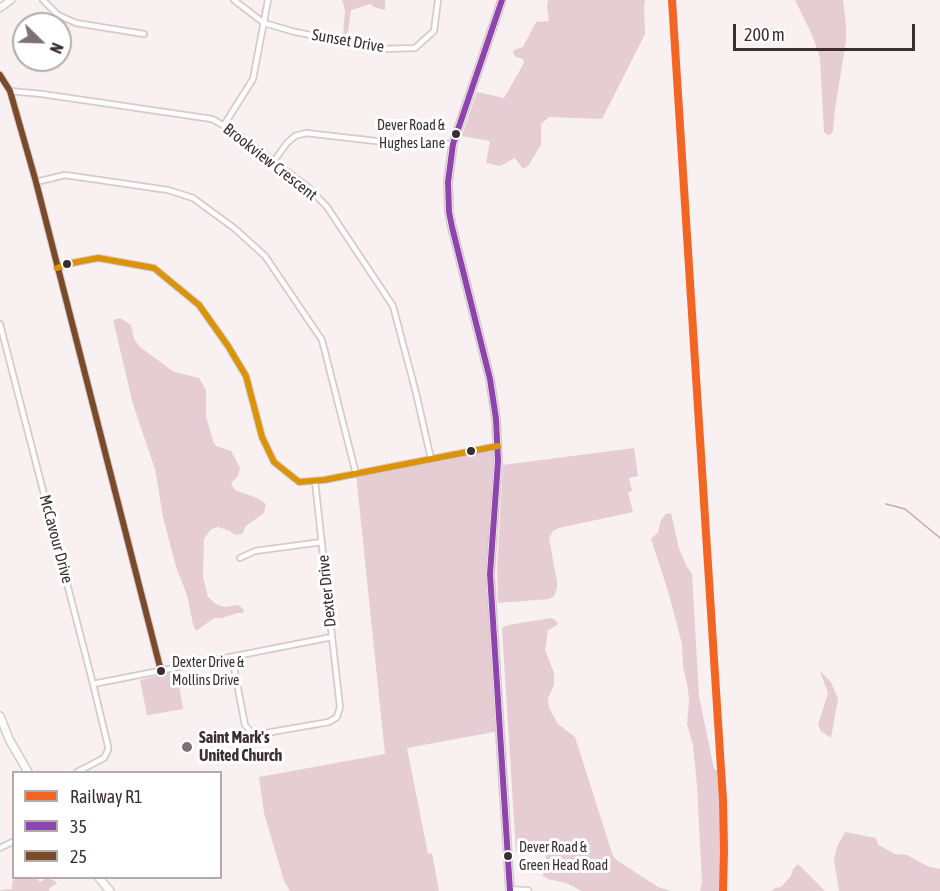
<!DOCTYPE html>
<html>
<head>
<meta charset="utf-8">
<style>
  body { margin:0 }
  #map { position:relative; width:940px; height:891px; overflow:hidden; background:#f8f0f1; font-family:"Asap Condensed",sans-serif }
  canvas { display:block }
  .legend { position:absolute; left:12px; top:771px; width:210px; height:108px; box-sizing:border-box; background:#fff; border:2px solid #b1abad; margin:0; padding:8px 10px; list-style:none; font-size:18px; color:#3b2d31 }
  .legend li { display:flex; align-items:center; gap:12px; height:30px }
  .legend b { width:30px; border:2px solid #b1abad }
  .north { position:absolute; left:12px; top:12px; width:60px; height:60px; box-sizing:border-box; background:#fff; border:2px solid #b1abad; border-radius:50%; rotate:113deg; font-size:16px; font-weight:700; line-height:24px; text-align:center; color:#3b2d31 }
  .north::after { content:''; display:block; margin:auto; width:21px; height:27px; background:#7d7174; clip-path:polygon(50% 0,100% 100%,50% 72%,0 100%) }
  .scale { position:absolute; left:733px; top:24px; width:182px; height:27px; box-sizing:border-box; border:3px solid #3b2d31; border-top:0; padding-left:8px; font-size:18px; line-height:21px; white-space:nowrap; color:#3b2d31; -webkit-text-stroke:4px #fff; paint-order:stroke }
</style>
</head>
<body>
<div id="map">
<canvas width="940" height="891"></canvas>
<ul class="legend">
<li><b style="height:8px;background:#f26522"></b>Railway R1</li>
<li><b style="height:8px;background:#8e44ad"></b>35</li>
<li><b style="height:8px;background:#7a4b2a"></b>25</li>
</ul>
<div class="north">N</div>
<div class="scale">200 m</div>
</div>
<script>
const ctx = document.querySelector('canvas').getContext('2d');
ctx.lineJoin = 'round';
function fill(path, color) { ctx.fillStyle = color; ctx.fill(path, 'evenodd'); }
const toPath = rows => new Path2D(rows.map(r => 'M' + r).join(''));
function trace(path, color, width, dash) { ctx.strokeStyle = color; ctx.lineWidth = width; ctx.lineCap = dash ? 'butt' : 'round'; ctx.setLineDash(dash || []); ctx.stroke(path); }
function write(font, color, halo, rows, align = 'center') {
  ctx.font = font + ' "Asap Condensed",sans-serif'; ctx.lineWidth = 6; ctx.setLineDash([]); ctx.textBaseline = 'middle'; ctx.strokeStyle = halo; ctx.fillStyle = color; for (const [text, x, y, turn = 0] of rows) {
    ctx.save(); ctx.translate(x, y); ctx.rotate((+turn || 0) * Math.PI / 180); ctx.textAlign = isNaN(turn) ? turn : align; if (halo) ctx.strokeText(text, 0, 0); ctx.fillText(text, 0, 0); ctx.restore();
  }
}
fill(toPath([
  [341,0,385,0,385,10,374,7,370,4,351,10,348,32,343,36,345,11,343,2],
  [548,0,645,0,644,7,645,34,602,119,549,117,541,124,541,145,528,166,523,169,515,158,500,166,486,163,490,141,462,136,477,92,504,98,524,63,523,59,516,57,513,53,514,50,523,47,536,22,549,21,547,7],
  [795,0,843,0,846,25,846,41,835,109,833,131,831,134,828,135,824,132,820,58,813,37],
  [120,318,131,325,134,339,140,347,174,372,199,378,206,390,206,416,213,441,216,446,231,451,240,468,238,476,231,483,235,490,257,498,266,504,264,513,246,526,242,534,235,535,230,531,218,527,211,529,204,539,203,577,208,597,217,605,226,607,236,605,241,607,244,610,243,613,237,613,222,618,214,618,196,631,193,624,187,595,176,567,163,517,155,469,133,404,113,320],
  [498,446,490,574,499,731,407,748,428,854,432,853,439,891,290,891,284,881,264,813,259,777,385,754,356,474],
  [634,448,638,476,629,478,632,491,628,492,633,512,559,528,553,531,549,538,557,582,557,588,554,596,549,599,498,603,497,569,503,465],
  [671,513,679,549,687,567,692,574,699,696,714,769,717,770,720,808,722,845,720,891,700,891,702,883,697,785,693,745,687,724,689,701,688,689,683,666,682,644,668,591,651,539,658,532,661,520,666,514],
  [551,618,555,620,558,623,556,626,548,630,545,650,554,673,554,685,548,698,549,708,558,724,575,737,613,856,618,861,658,887,671,891,582,891,566,883,548,879,543,876,546,855,543,851,526,849,516,852,502,628,508,625],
  [820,671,831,682,838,699,831,738,821,731,818,725,828,693],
  [173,672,177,673,183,709,149,715,147,715,140,680],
  [845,832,876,838,878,845,895,854,907,855,927,866,940,869,940,891,839,891,834,860,837,847],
  [798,864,825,891,771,891,775,888,781,887,791,876,793,869],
  [15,878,36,878,40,882,47,878,55,881,57,883,50,888,49,891,0,891,0,890,12,889,12,883]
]), '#e5cdd3');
trace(toPath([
  [886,504,905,509,940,538]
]), '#c6a9b1', 1.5);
const minor = toPath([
  [43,0,58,15,76,23,144,34],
  [234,0,264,23,295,32,384,49,415,48,434,31,438,0],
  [0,75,10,91,36,182,161,671],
  [10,91,42,94,212,119,235,132,309,188,327,207,393,306,416,393,431,459],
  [224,125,253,79,268,0],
  [274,161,287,143,295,136,306,133,384,142,453,144],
  [36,182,65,175,168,190,193,198,234,228,265,256,322,340,356,474],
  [57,268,67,264,98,258,154,268,199,305,228,346,246,376,262,437,274,462,299,482,324,480,498,446],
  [0,324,93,684,108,746,108,750,104,758,77,772],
  [240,558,255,551,322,542],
  [232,657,245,725,251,732,260,734,329,722,337,717,340,707,332,637],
  [93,684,332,637,315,481],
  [0,848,14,841]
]);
const tertiary = toPath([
  [0,8,11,0],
  [510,890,528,891]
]);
const secondary = toPath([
  [502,0,453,144,448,182,449,212,452,227,490,379,496,419,498,461,490,574,510,891],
  [0,716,9,739,28,772],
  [99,878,110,891]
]);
trace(minor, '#d6cacc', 8);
trace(tertiary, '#d6cacc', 9);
trace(secondary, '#d6cacc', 10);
trace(minor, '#fefdfd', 4.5);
trace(tertiary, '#fefdfd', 6);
trace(secondary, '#fefdfd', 7);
trace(toPath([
  [502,0,453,144,448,182,449,212,452,227,490,379,496,419,498,461,490,574,510,891]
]), '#8e44ad', 6);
trace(toPath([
  [0,75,10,91,36,182,161,671]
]), '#7a4b2a', 6);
trace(toPath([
  [57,268,67,264,98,258,154,268,199,305,228,346,246,376,262,437,274,462,299,482,324,480,498,446]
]), '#db9407', 6);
trace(toPath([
  [672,0,723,800,724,850,723,891]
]), '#f26522', 8);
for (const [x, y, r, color] of [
  [456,134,5,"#3b2d31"],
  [67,264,5,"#3b2d31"],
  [471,451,5,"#3b2d31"],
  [161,671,5,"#3b2d31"],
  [187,747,6,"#7d7174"],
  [508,856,5,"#3b2d31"]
]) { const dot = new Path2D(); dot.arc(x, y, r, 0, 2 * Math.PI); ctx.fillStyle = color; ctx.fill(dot); trace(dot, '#fff', 2); }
write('14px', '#3b2d31', '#fff', [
  ["Dever Road &",445,126,"right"],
  ["Hughes Lane",445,144,"right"],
  ["Dexter Drive &",172,663],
  ["Mollins Drive",172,681],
  ["Dever Road &",519,848],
  ["Green Head Road",519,866]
], 'left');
write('16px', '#3b2d31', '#fff', [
  ["Sunset Drive",348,41,10],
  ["Brookview Crescent",270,162,38],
  ["McCavour Drive",56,539,75],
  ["Dexter Drive",327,591,-96]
]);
write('bold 16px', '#3b2d31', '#fff', [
  ["Saint Mark's",199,738],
  ["United Church",199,756]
], 'left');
</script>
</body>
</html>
